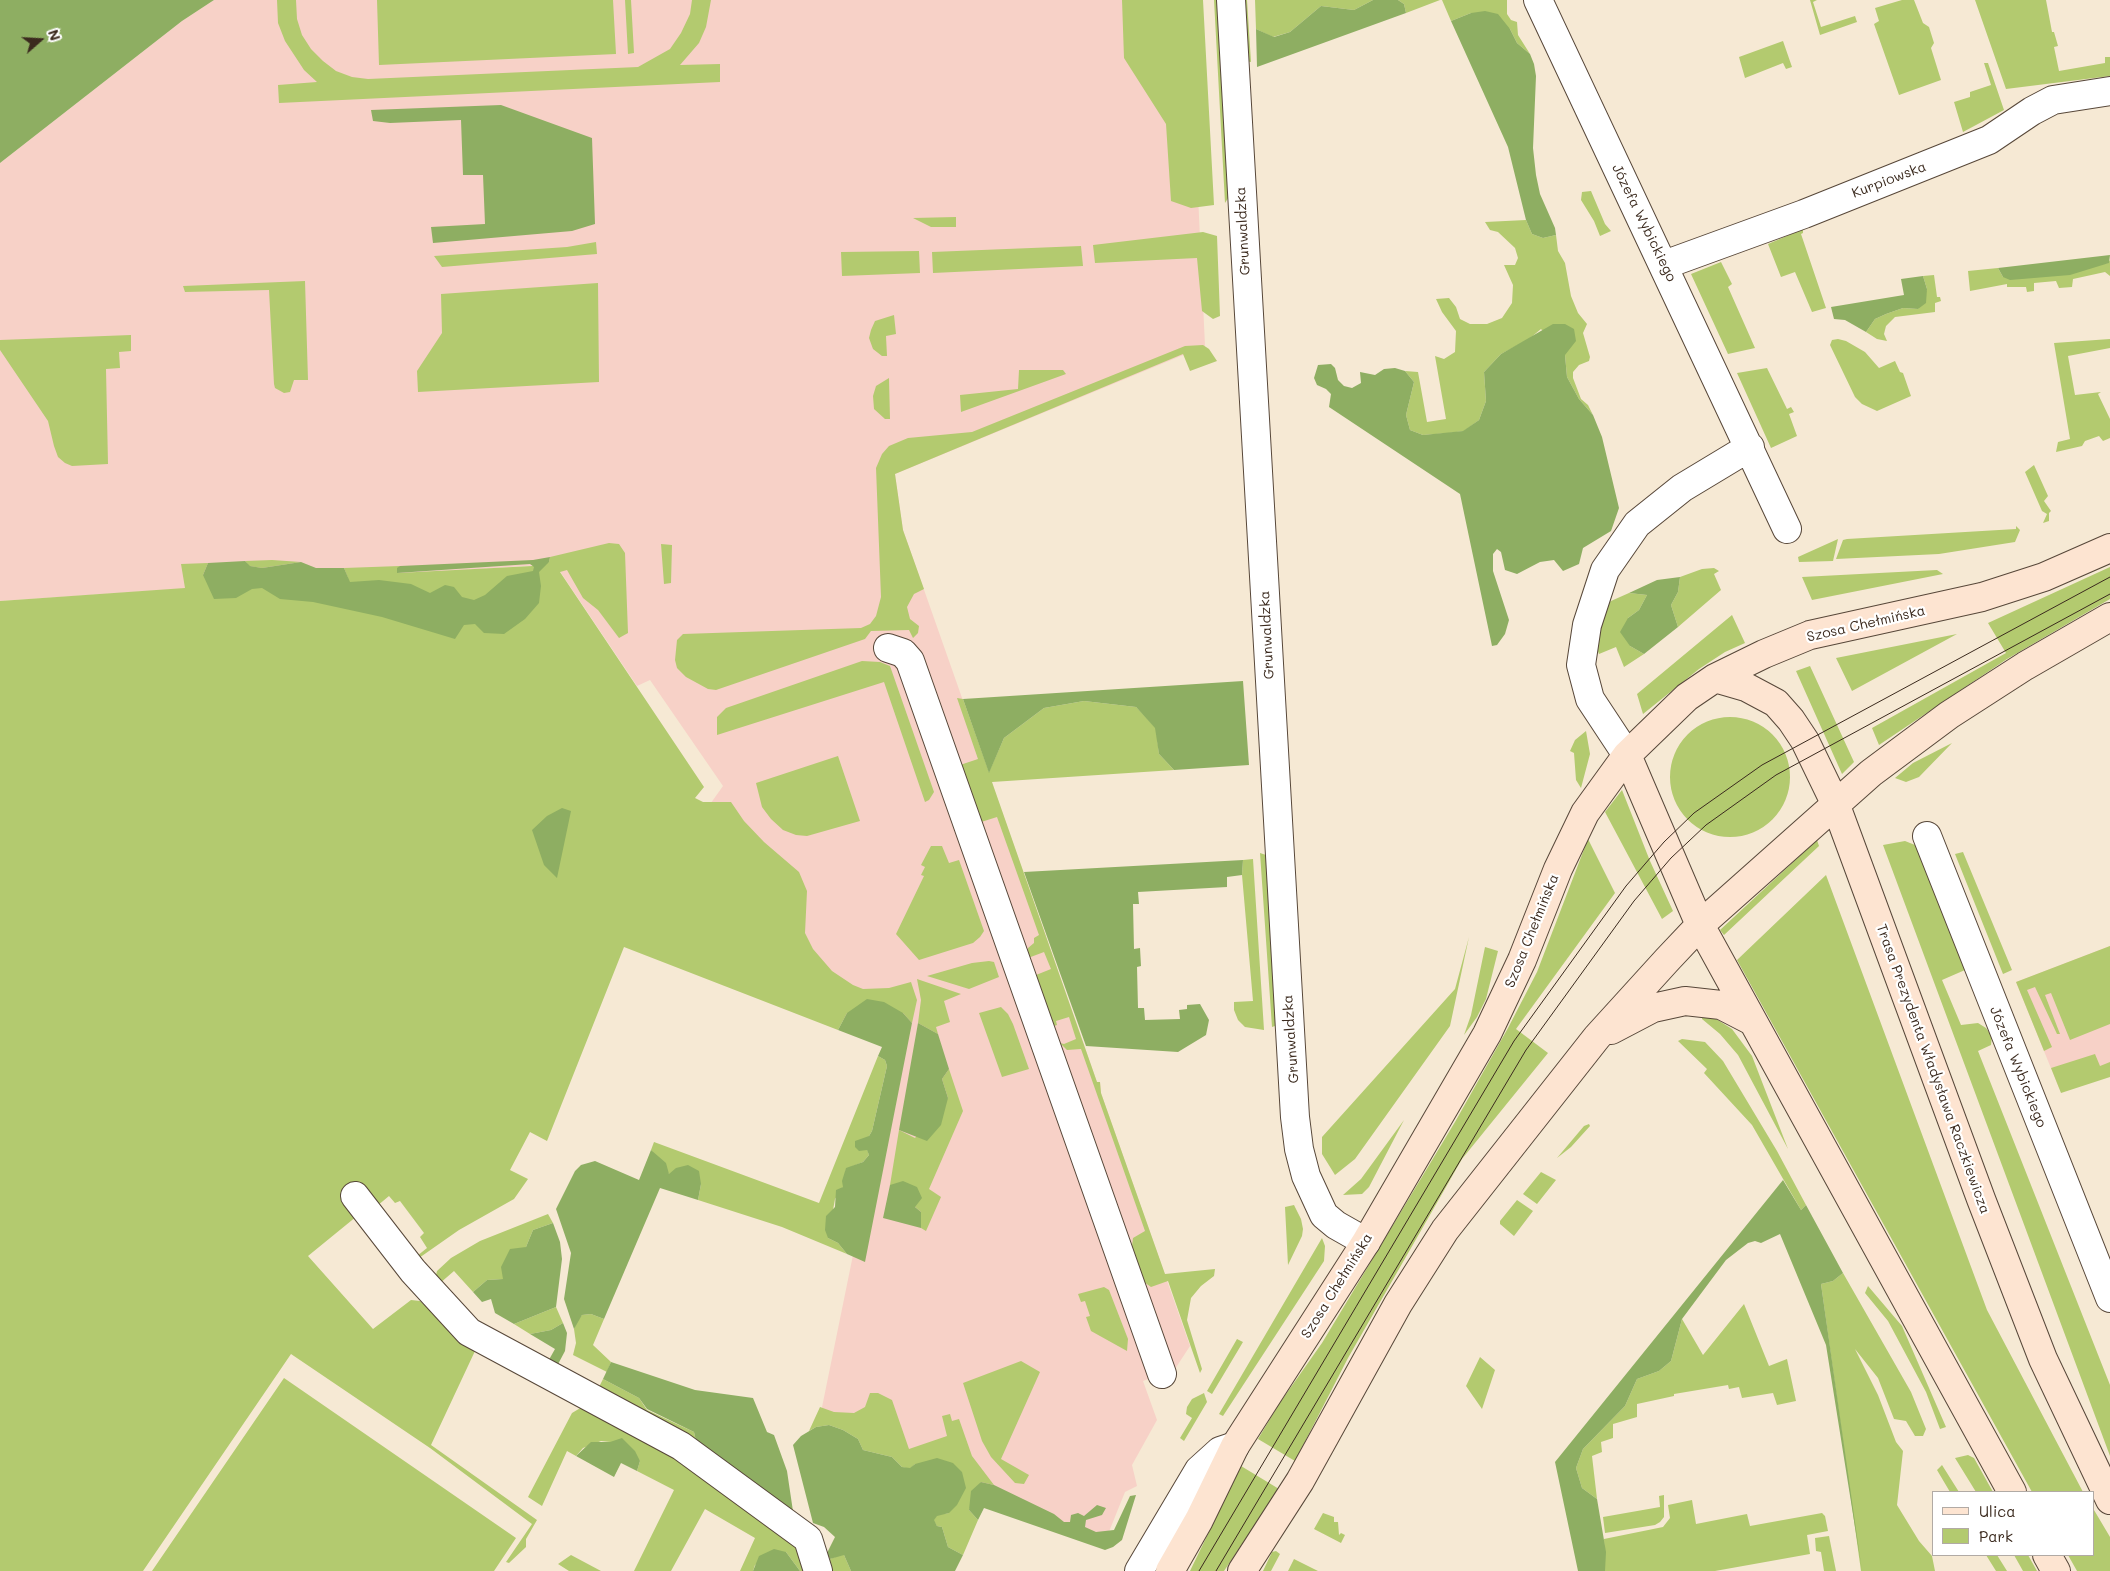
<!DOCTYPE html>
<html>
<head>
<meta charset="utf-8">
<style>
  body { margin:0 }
  #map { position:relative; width:2110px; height:1571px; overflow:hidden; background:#f6e9d4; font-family:Mali,sans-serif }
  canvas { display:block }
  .legend { position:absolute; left:1932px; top:1491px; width:162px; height:65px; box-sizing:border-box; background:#fff; border:1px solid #b1aaa5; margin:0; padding:6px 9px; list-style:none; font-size:15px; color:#3b2a1e }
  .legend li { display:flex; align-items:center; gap:10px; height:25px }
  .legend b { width:25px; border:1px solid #b1aaa5 }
  .north { position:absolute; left:15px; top:15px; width:50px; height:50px; -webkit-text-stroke:4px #fff; paint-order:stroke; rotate:71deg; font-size:14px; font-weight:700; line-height:20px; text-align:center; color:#3b2a1e }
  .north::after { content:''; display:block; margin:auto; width:18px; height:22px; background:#3b2a1e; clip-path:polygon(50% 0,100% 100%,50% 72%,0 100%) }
</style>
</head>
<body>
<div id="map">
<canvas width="2110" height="1571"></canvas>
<ul class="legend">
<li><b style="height:6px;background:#fde4d1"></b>Ulica</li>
<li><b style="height:14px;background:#b3ca6f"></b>Park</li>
</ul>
<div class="north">N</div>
</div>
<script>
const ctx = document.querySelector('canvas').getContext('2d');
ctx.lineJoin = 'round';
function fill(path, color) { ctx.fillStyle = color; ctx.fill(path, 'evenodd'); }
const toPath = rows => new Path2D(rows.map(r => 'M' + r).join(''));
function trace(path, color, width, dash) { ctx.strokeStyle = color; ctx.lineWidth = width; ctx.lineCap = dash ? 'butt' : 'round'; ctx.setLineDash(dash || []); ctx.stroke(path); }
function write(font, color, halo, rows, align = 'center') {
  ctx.font = font + ' Mali,sans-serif'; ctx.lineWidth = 4.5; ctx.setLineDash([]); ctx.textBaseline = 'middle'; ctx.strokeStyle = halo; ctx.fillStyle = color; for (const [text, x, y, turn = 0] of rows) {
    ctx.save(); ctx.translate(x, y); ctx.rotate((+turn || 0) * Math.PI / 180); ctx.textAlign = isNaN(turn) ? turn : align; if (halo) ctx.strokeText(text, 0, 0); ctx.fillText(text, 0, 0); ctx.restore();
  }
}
fill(toPath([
  [214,0,1189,0,1205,346,895,474,903,530,1097,1082,1100,1082,1101,1093,1190,1346,1175,1369,1143,1381,1157,1420,1132,1465,1137,1486,1125,1492,1104,1544,820,1417,896,1044,624,925,723,786,650,680,637,686,555,564,0,601,0,163,182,21],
  [2110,946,2110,1071,2059,1088,2016,982]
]), '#f7d1c7');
fill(toPath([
  [277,0,296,0,297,19,302,35,311,49,323,61,336,71,352,77,368,79,638,67,670,49,681,33,690,14,692,0,711,0,706,27,699,43,680,65,720,64,720,82,279,103,278,85,317,82,304,70,285,41,278,23],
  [377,0,613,0,616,54,379,65],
  [625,0,631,0,634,53,628,54],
  [1122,0,1203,0,1214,205,1191,208,1171,201,1166,124,1124,58],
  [1214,0,1219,0,1230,195,1225,203],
  [1243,0,1247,0,1251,62,1246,61],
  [1255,0,1373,0,1354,10,1321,6,1290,32,1273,37,1256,29],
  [1398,0,1440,0,1406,13,1404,4],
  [1442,0,1507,0,1507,14,1511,20,1517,22,1518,35,1530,54,1517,43,1510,29,1471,13,1451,21],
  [1810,0,1817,0,1813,2,1821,27,1855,16,1857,22,1820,35],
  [1902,0,1914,0,1923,23,1929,27,1934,43,1931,48,1941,80,1899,95,1874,24,1879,21,1875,8],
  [1975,0,2046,0,2052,32,2054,32,2058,46,2054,47,2059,71,2105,63,2105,57,2110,57,2110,76,2006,89],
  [1783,41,1792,67,1786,69,1783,63,1745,78,1739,57],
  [1984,63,1988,63,2004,110,1963,132,1954,102,1970,97,1970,92,1991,85],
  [1591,191,1605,224,1611,231,1600,236,1594,221,1581,200,1582,192],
  [956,217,956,227,931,227,913,218],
  [1526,220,1532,234,1543,238,1556,235,1558,251,1565,263,1571,296,1578,313,1587,324,1583,333,1590,357,1589,361,1579,365,1573,372,1573,378,1581,399,1588,405,1593,415,1579,399,1567,377,1565,355,1541,329,1529,339,1501,354,1484,372,1486,401,1479,420,1464,431,1449,433,1423,435,1410,430,1406,415,1414,382,1405,371,1418,372,1427,422,1446,419,1435,356,1444,359,1455,352,1456,331,1442,312,1436,299,1449,298,1456,307,1460,319,1470,324,1487,324,1502,318,1512,303,1513,285,1504,265,1515,265,1518,258,1515,248,1498,232,1490,230,1485,222],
  [1803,229,1803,233,1801,234,1826,308,1812,312,1795,272,1781,277,1768,244],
  [1203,232,1217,236,1220,316,1213,319,1202,311,1197,258,1095,263,1093,245],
  [596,242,597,254,442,267,434,256,567,247],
  [1081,246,1083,266,933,273,932,252],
  [919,251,920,273,842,276,841,252],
  [2110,260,2110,276,2105,272,2073,279,2072,287,2059,288,2056,281,2034,283,2034,291,2027,292,2026,287,2007,287,2007,284,1970,291,1968,271,1998,268,2003,277,2108,263],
  [1721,262,1732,284,1728,287,1755,348,1728,354,1691,274],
  [1934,275,1937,297,1940,297,1941,301,1935,303,1935,312,1895,317,1886,326,1884,334,1887,341,1877,339,1866,332,1875,319,1886,314,1903,308,1918,309,1927,289,1923,276],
  [305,281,308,380,294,380,290,392,284,393,275,388,274,384,269,290,185,292,183,286],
  [598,283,599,382,418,392,417,371,442,333,441,294],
  [894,315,896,334,886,336,887,356,882,356,873,349,869,338,871,330,875,321],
  [131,335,131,351,119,352,120,368,106,369,108,464,72,466,65,463,58,457,54,446,48,421,0,350,0,340],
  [1838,339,1846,341,1865,352,1879,368,1895,361,1900,372,1903,373,1911,396,1877,411,1862,404,1855,397,1830,345,1832,340],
  [2110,339,2110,348,2068,356,2075,395,2101,392,2098,394,2110,419,2110,438,2103,441,2099,436,2085,441,2082,446,2056,452,2058,442,2070,439,2054,343],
  [1203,345,1209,349,1217,361,1190,371,1183,354,895,474,903,530,924,589,914,594,907,607,910,619,919,626,918,633,913,638,909,630,871,631,865,639,716,690,708,689,686,677,677,668,675,660,677,640,683,634,861,628,870,624,876,616,881,597,876,468,882,454,889,446,908,438,972,432,1185,346],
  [1767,368,1787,409,1791,407,1794,412,1789,414,1797,436,1771,448,1737,373],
  [1019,370,1063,370,1066,374,961,412,960,395,1018,389],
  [889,378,890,419,885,419,874,409,873,396,876,386],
  [2034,465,2048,496,2044,501,2051,511,2049,513,2049,521,2043,523,2047,514,2042,511,2025,472],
  [2016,526,2020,530,2015,542,1939,554,1836,559,1843,540,1847,539,2016,529],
  [1838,539,1833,561,1799,562,1798,557],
  [609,543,619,544,625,553,628,633,619,638,598,610,583,598,567,570,560,572,704,787,695,798,703,802,731,802,744,821,764,842,799,872,807,891,805,933,813,949,832,971,853,985,863,989,889,988,911,982,917,1000,912,1023,903,1013,847,1013,838,1030,624,947,547,1141,530,1132,510,1170,528,1179,514,1199,459,1230,419,1258,417,1256,427,1248,420,1237,424,1233,400,1201,395,1203,389,1196,377,1206,373,1203,308,1256,373,1329,411,1300,420,1301,475,1351,431,1445,537,1520,526,1539,526,1547,509,1563,506,1562,532,1524,430,1448,291,1354,143,1571,0,1571,0,601,185,588,181,564,208,563,203,575,348,578,344,568,400,566,398,573,532,566,549,562,550,557],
  [661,544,672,545,671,583,664,584],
  [272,560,301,562,262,568,249,566,245,561],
  [2110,567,2110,599,2007,659,1879,745,1872,728,2006,653,1988,623],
  [1714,568,1719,571,1714,574,1721,590,1678,627,1671,605,1678,592,1680,577,1702,569],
  [1937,570,1943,574,1812,600,1802,577],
  [1629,593,1647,595,1639,610,1628,618,1630,646,1644,654,1624,667,1616,647,1599,654,1596,647,1604,607,1611,601],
  [1732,615,1745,643,1725,652,1699,669,1643,714,1637,694],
  [1957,634,1852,691,1836,658],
  [862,661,880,662,890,666,934,792,929,800,925,802,884,682,717,735,717,717,726,708],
  [1810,666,1854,762,1842,774,1796,671],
  [957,698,963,699,989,772,1004,738,1044,708,1084,701,1136,707,1156,728,1159,754,1174,770,992,782,1097,1082,1100,1082,1101,1093,1165,1274,1215,1269,1214,1276,1201,1286,1191,1298,1187,1320,1202,1369,1200,1373,1168,1281,1151,1287,1144,1282,1132,1246,1133,1238,1145,1231,1081,1049,1067,1050,1060,1043,1064,1044,1076,1039,1069,1017,1056,1021,1057,1025,1054,1026,1036,975,1051,969,1044,952,1028,958,1028,948,1034,943,1034,938,1039,935,997,817,978,823,957,766,978,759],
  '1670 777a60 60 0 1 1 120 0a60 60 0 1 1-120 0Z',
  [1586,731,1590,754,1581,788,1576,780,1574,753,1570,751,1575,740],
  [1952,743,1919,777,1906,782,1895,778,1913,763],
  [838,756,860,821,807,836,796,835,783,830,771,819,762,807,756,783],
  [1622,790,1650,861,1673,911,1662,919,1605,812],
  [1588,839,1615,893,1516,1029,1548,1053,1462,1159,1348,1358,1295,1461,1258,1439,1279,1404,1322,1343,1455,1122,1508,1028,1537,972],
  [1817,840,1819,846,1724,935,1720,930],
  [1905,841,1920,847,1968,965,1965,970,1942,980,1961,1025,1978,1023,1986,1028,1992,1036,1991,1045,1978,1051,2110,1385,2110,1456,1883,845],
  [931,846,942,846,949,863,959,860,984,931,980,937,973,943,919,960,896,934,924,876,921,875,925,867,921,865],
  [1963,852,2012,970,2003,974,1955,854],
  [1260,853,1266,855,1278,1025,1272,1027],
  [1253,859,1264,1030,1245,1027,1238,1020,1234,1010,1234,1002,1253,1001,1242,875,1243,860],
  [1826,875,1987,1310,2083,1492,2032,1492,1737,960],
  [1469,937,1450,1026,1355,1159,1335,1175,1322,1154,1322,1137,1455,989],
  [2110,946,2110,1024,2070,1040,2051,993,2045,995,2060,1034,2057,1034,2035,987,2027,990,2052,1047,2044,1051,2016,982],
  [1485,947,1498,951,1486,999,1477,1017,1464,1035,1471,1015],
  [989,961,994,962,999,977,969,989,927,976,972,963],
  [917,979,961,994,944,1001,950,1022,936,1027,938,1034,918,1023,921,1000],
  [1001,1007,1008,1014,1013,1024,1029,1069,1002,1077,979,1013],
  [1702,1015,1713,1017,1732,1029,1752,1056,1788,1149,1738,1055,1720,1034,1702,1019],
  [1682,1039,1705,1042,1723,1061,1777,1151,1806,1205,1801,1210,1752,1125,1704,1073,1707,1069,1678,1041],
  [2095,1054,2100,1066,2110,1062,2110,1077,2061,1093,2051,1068],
  [878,1056,885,1060,887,1066,872,1131,869,1136,867,1149,869,1155,863,1162,846,1169,843,1187,835,1199,828,1238,838,1243,847,1254,782,1227,698,1200,701,1184,669,1174,651,1150,654,1142,819,1203],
  [949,1069,963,1111,929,1189,941,1197,926,1231,921,1228,921,1212,890,1185,899,1130,915,1138,948,1098,942,1079],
  [1404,1120,1369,1187,1362,1194,1343,1195,1361,1179],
  [1589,1124,1590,1126,1571,1147,1557,1158,1584,1126],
  [1541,1172,1556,1180,1537,1204,1523,1194],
  [1517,1200,1533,1211,1514,1236,1500,1224,1500,1221],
  [1294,1205,1301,1219,1303,1229,1302,1236,1288,1265,1285,1207],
  [548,1214,553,1223,533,1230,526,1247,503,1279,487,1280,473,1292,454,1271,439,1284,435,1279,437,1271,451,1258,480,1241],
  [1322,1238,1325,1246,1324,1261,1223,1416,1219,1414],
  [1843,1273,1911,1392,1926,1429,1923,1436,1915,1436,1906,1421,1894,1419,1878,1378,1855,1349,1878,1395,1896,1442,1903,1451,1897,1505,1919,1541,1932,1556,1935,1571,1861,1571,1821,1284,1833,1281],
  [1868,1286,1902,1326,1946,1427,1940,1429,1926,1392,1888,1321,1865,1293],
  [1104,1287,1109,1290,1128,1339,1127,1351,1091,1331,1086,1317,1090,1316,1085,1301,1081,1302,1078,1294],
  [1744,1304,1769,1366,1787,1359,1796,1401,1777,1405,1773,1393,1742,1398,1739,1387,1729,1389,1728,1385,1674,1394,1674,1396,1637,1404,1637,1417,1613,1424,1613,1438,1601,1442,1602,1452,1592,1456,1597,1499,1582,1488,1576,1468,1583,1449,1625,1406,1637,1379,1659,1371,1671,1361,1682,1319,1703,1355],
  [556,1307,563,1323,551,1330,530,1334,514,1324],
  [591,1314,604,1319,593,1345,611,1362,607,1372,573,1355,576,1343,574,1329,577,1321,582,1315],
  [1237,1339,1243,1342,1212,1394,1207,1391],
  [1480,1357,1495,1370,1482,1409,1466,1386],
  [1021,1361,1040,1372,1001,1459,1029,1475,1024,1484,1015,1483,991,1457,982,1441,963,1383],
  [284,1378,516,1538,494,1571,152,1571],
  [603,1379,639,1398,647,1410,694,1432,696,1441,598,1389],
  [870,1393,878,1393,892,1400,909,1449,947,1436,942,1416,950,1414,952,1421,959,1419,972,1456,994,1485,981,1482,969,1510,978,1520,963,1555,948,1547,942,1527,937,1526,933,1520,936,1515,949,1513,915,1464,910,1469,902,1467,892,1457,863,1450,858,1439,843,1430,829,1425,816,1427,809,1431,820,1407,834,1412,854,1413,865,1407],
  [1204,1393,1207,1402,1184,1441,1180,1438,1192,1418,1186,1414,1187,1407,1192,1399],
  [582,1407,682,1458,802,1549,810,1571,800,1571,786,1552,755,1565,753,1571,740,1571,755,1538,705,1509,671,1571,634,1571,674,1490,637,1471,640,1461,610,1442,601,1441,583,1448,576,1456,567,1451,542,1506,528,1497,572,1413],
  [1968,1455,1974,1458,1993,1492,1976,1492,1955,1458],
  [1942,1465,1959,1492,1950,1492,1937,1470],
  [1241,1466,1279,1489,1224,1571,1190,1571],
  [1664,1495,1664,1517,1660,1522,1655,1525,1605,1533,1603,1517,1660,1507,1659,1496],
  [1692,1500,1696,1524,1747,1514,1750,1526,1822,1513,1825,1516,1828,1531,1807,1535,1810,1554,1715,1571,1605,1571,1604,1539,1663,1527,1670,1518,1668,1505],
  [2094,1510,2110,1537,2110,1571,2077,1571,2068,1555,2094,1555],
  [1323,1513,1334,1517,1334,1522,1338,1522,1339,1535,1341,1533,1345,1535,1341,1543,1314,1529],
  [1829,1536,1836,1571,1824,1571,1821,1552,1816,1551,1815,1538],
  [1276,1551,1280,1554,1271,1571,1263,1571,1272,1552],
  [571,1555,601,1571,569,1571,558,1564],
  [840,1555,844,1555,851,1571,827,1571,824,1556,830,1559],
  [1986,1555,1997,1555,2007,1571,1996,1571],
  [2014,1555,2028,1555,2037,1571,2023,1571],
  [1294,1559,1318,1571,1288,1571]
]), '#b3ca6f');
fill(toPath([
  [0,0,214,0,182,21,0,163],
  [1373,0,1398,0,1404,4,1406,13,1257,67,1256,29,1274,37,1290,32,1321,6,1354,10],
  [1485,11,1498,14,1510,29,1517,43,1530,54,1534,64,1536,76,1533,148,1536,175,1540,194,1555,228,1556,235,1543,238,1532,234,1526,220,1508,147,1451,21,1471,13],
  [501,105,592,138,595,224,572,231,433,243,431,227,485,224,483,175,463,175,461,120,390,123,373,121,371,110],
  [2110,255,2109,263,2070,275,2010,280,2003,277,1998,268],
  [1923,276,1927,289,1926,303,1918,309,1903,308,1886,314,1875,319,1866,332,1845,320,1834,319,1831,307,1904,295,1901,279],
  [1553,324,1565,324,1574,329,1576,341,1565,355,1567,377,1579,399,1593,415,1602,437,1619,508,1611,531,1583,548,1579,564,1563,571,1554,560,1540,562,1517,574,1505,570,1501,552,1497,549,1493,554,1493,571,1509,620,1505,634,1497,645,1492,646,1460,494,1329,407,1331,394,1326,389,1317,385,1314,378,1318,365,1331,364,1335,368,1338,380,1344,386,1352,388,1361,383,1360,372,1375,375,1384,369,1395,368,1405,371,1414,382,1406,415,1410,430,1423,435,1463,431,1479,420,1486,401,1484,372,1501,354],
  [550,557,549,562,539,572,541,586,539,603,525,619,504,634,484,633,475,624,464,625,455,639,382,617,313,602,280,599,262,588,252,589,236,598,214,599,203,575,208,563,245,561,250,566,262,568,301,562,316,568,344,568,350,582,379,580,411,584,430,593,445,585,454,587,462,597,474,600,485,595,507,576,533,571,534,567,530,564,397,573,397,568,400,566,533,560],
  [1680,577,1678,592,1671,605,1678,627,1644,654,1630,646,1620,632,1628,618,1639,610,1647,595,1629,593,1657,580],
  [1243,681,1249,765,1174,770,1159,754,1155,728,1136,707,1084,701,1044,708,1004,738,989,773,963,699],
  [562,808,571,811,557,878,544,865,532,830,547,816],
  [1243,860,1242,875,1227,877,1227,887,1138,892,1139,904,1133,904,1134,949,1140,948,1141,966,1137,967,1138,1008,1144,1008,1145,1020,1180,1019,1179,1010,1187,1009,1187,1005,1200,1004,1209,1020,1206,1035,1178,1052,1086,1046,1024,872],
  [867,999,884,1002,903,1013,912,1023,865,1262,847,1254,838,1243,828,1238,825,1230,826,1216,835,1207,836,1190,843,1187,842,1181,846,1168,863,1162,869,1155,867,1150,859,1151,855,1147,855,1141,869,1136,872,1131,887,1066,885,1060,878,1056,882,1047,838,1030,847,1013],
  [918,1023,938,1034,949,1069,942,1079,948,1098,941,1125,927,1141,899,1130],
  [651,1150,666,1163,669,1174,676,1168,688,1165,699,1171,701,1184,698,1200,660,1188,604,1319,591,1314,582,1315,574,1329,564,1299,571,1253,556,1209,575,1171,581,1165,595,1161,639,1180],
  [1783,1180,1801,1210,1806,1205,1843,1273,1833,1281,1821,1284,1862,1571,1826,1345,1780,1234,1761,1243,1755,1241,1748,1243,1726,1260,1682,1319,1671,1361,1659,1371,1637,1379,1625,1406,1583,1449,1576,1468,1582,1488,1597,1499,1606,1552,1605,1571,1578,1571,1555,1462],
  [903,1181,917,1187,922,1198,915,1207,921,1212,921,1228,883,1218,890,1185],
  [553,1223,560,1242,562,1259,556,1307,514,1324,495,1313,491,1299,482,1302,473,1292,487,1280,503,1279,501,1267,510,1249,526,1247,533,1230],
  [563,1323,567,1333,565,1351,556,1368,546,1365,555,1349,530,1334,551,1330],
  [611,1362,695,1390,753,1398,767,1432,774,1435,787,1471,794,1518,696,1441,694,1432,647,1409,639,1398,603,1379],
  [829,1425,843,1430,858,1439,863,1450,892,1457,902,1467,910,1468,915,1464,937,1458,953,1463,962,1472,966,1488,957,1505,949,1513,937,1516,934,1520,937,1526,942,1527,948,1547,963,1555,955,1571,851,1571,844,1555,830,1559,827,1553,835,1537,824,1527,813,1523,793,1445,801,1436,816,1427],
  [622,1438,635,1451,640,1461,637,1471,621,1463,614,1477,576,1456,591,1442,610,1442],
  [981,1482,994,1485,1054,1514,1064,1522,1070,1522,1071,1515,1078,1513,1084,1516,1097,1505,1106,1508,1102,1515,1086,1520,1085,1527,1096,1532,1114,1530,1130,1496,1136,1495,1122,1540,1113,1547,1105,1550,984,1508,978,1520,969,1510,971,1491],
  [774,1549,786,1552,800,1571,753,1571,759,1556]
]), '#8eae62');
const minor = toPath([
  [1231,0,1295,1117,1299,1149,1306,1176,1324,1215,1336,1225,1366,1242],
  [1538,0,1787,529],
  [1664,265,1804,214,1989,140,2032,111,2053,100,2110,91],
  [888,648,903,653,910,661,1162,1374],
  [1627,755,1590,699,1581,665,1587,625,1605,570,1637,524,1682,488,1750,447],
  [1927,836,2110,1298],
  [355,1196,413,1271,469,1332,681,1446,808,1539,818,1571],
  [1139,1571,1199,1470,1220,1451,1235,1446]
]);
const secondary = toPath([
  [1715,678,1746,687,1776,703,1791,720,1805,741,1835,803,1981,1199,2043,1359,2110,1500],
  [1627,755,1700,925,2012,1492],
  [1611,1030,1653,1008,1685,1001,1721,1005,1752,1021],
  [2047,1555,2056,1571],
  [1170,1571,1199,1520,1235,1446,1366,1242,1487,1034,1522,960,1558,869,1585,813,1627,755,1687,697,1715,678,1764,654,1810,635,1982,597,2044,577,2110,548],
  [1242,1571,1300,1481,1398,1304,1445,1230,1597,1037,1667,960,1700,925,1871,773,1949,715,2025,666,2110,617]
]);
trace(minor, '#574739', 30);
trace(secondary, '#574739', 30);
trace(minor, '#fff', 28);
trace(secondary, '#fde4d1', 28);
trace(toPath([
  [1199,1571,1514,1041,1626,886,1664,842,1694,813,1762,765,2110,577],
  [1216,1571,1526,1050,1634,901,1671,858,1706,825,1776,775,2110,594]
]), '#3b2a1e', 1);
write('14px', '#3b2a1e', '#fff', [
  ["Kurpiowska",1889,180,-21],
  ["Józefa Wybickiego",1644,223,64],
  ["Grunwaldzka",1243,231,-93],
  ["Szosa Chełmińska",1866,624,-13],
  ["Grunwaldzka",1267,635,-93],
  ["Szosa Chełmińska",1532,931,-68],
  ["Grunwaldzka",1291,1039,-94],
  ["Józefa Wybickiego",2018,1067,68],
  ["Trasa Prezydenta Władysława Raczkiewicza",1933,1069,70],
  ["Szosa Chełmińska",1337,1286,-58]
]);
</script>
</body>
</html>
